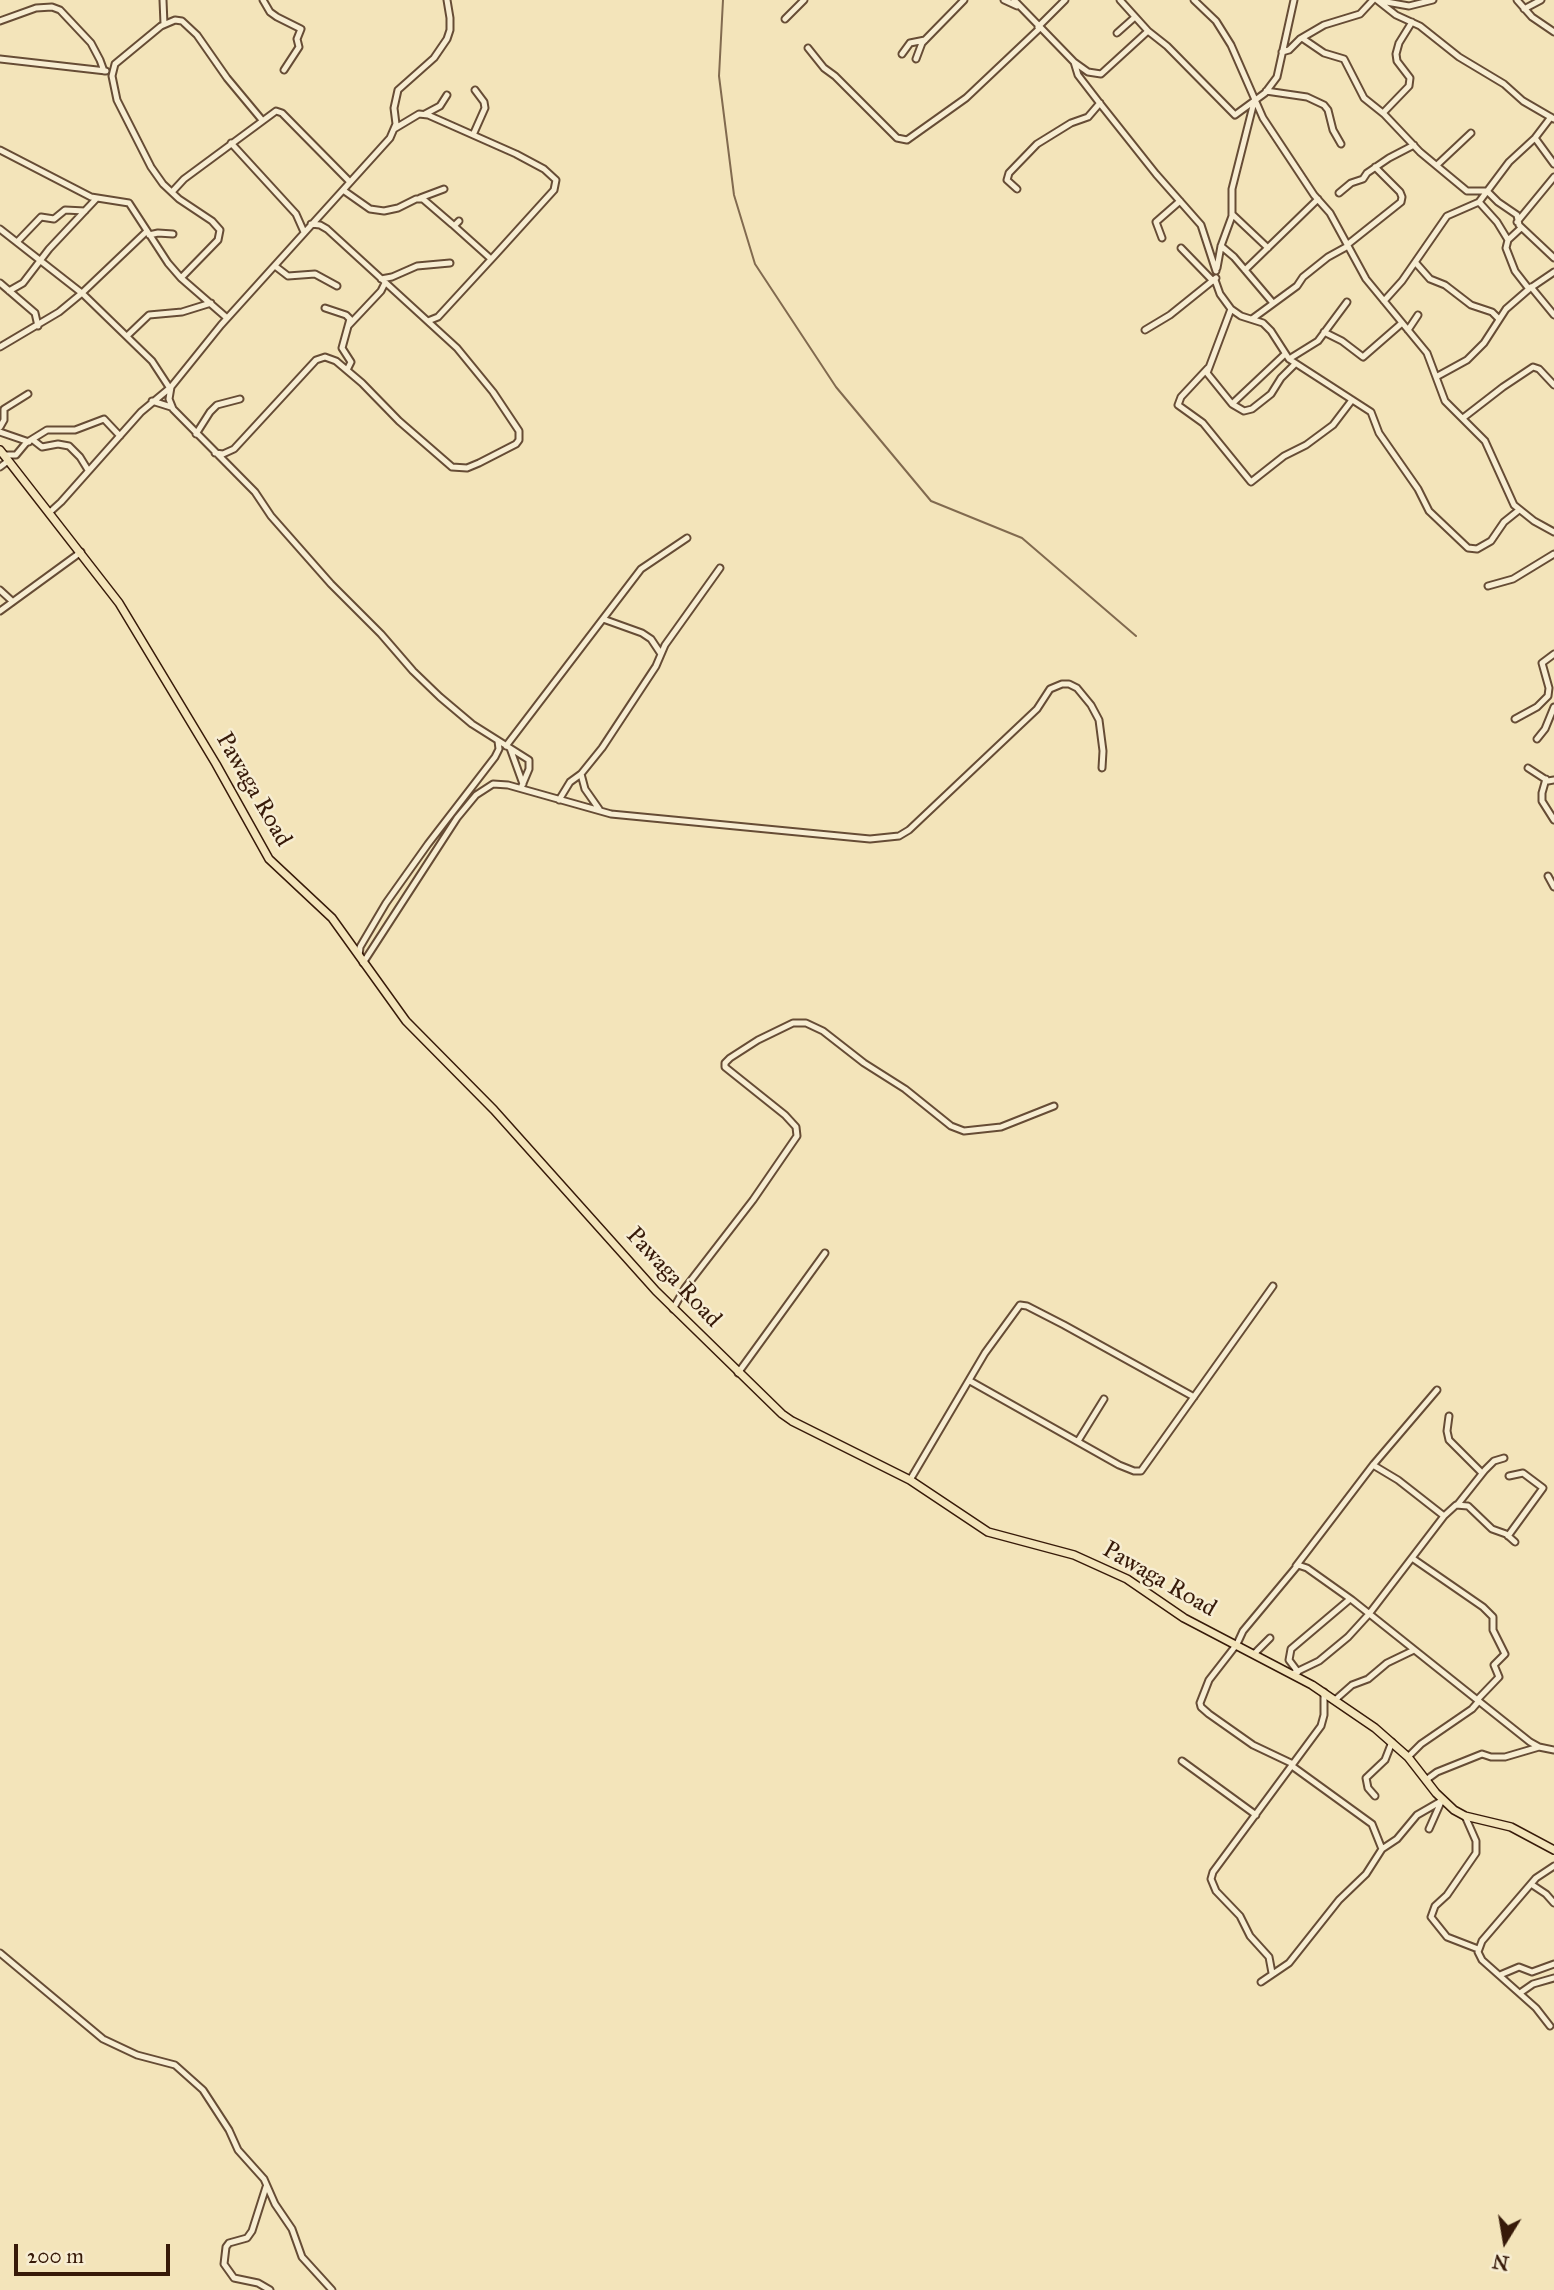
<!DOCTYPE html>
<html>
<head>
<meta charset="utf-8">
<style>
  body { margin:0 }
  #map { position:relative; width:1554px; height:2290px; overflow:hidden; background:#f3e4ba; font-family:"IM FELL Great Primer",serif }
  canvas { display:block }
  .north { position:absolute; left:1470px; top:2206px; width:70px; height:70px; -webkit-text-stroke:5px #f7edd2; paint-order:stroke; rotate:191deg; font-size:19px; font-weight:700; line-height:28px; text-align:center; color:#371a09 }
  .north::after { content:''; display:block; margin:auto; width:24px; height:32px; background:#371a09; clip-path:polygon(50% 0,100% 100%,50% 72%,0 100%) }
  .scale { position:absolute; left:14px; top:2244px; width:156px; height:32px; box-sizing:border-box; border:4px solid #371a09; border-top:0; padding-left:9px; font-size:21px; line-height:24px; white-space:nowrap; color:#371a09; -webkit-text-stroke:5px #f7edd2; paint-order:stroke }
</style>
</head>
<body>
<div id="map">
<canvas width="1554" height="2290"></canvas>
<div class="north">N</div>
<div class="scale">200 m</div>
</div>
<script>
const ctx = document.querySelector('canvas').getContext('2d');
ctx.lineJoin = 'round';
const toPath = rows => new Path2D(rows.map(r => 'M' + r).join(''));
function trace(path, color, width, dash) { ctx.strokeStyle = color; ctx.lineWidth = width; ctx.lineCap = dash ? 'butt' : 'round'; ctx.setLineDash(dash || []); ctx.stroke(path); }
function write(font, color, halo, rows, align = 'center') {
  ctx.font = font + ' "IM FELL Great Primer",serif'; ctx.lineWidth = 5; ctx.setLineDash([]); ctx.textBaseline = 'middle'; ctx.strokeStyle = halo; ctx.fillStyle = color; for (const [text, x, y, turn = 0] of rows) {
    ctx.save(); ctx.translate(x, y); ctx.rotate((+turn || 0) * Math.PI / 180); ctx.textAlign = isNaN(turn) ? turn : align; if (halo) ctx.strokeText(text, 0, 0); ctx.fillText(text, 0, 0); ctx.restore();
  }
}
trace(toPath([
  [723,0,719,76,734,195,755,264,836,387,931,501,1022,538,1136,636]
]), '#816a4f', 2);
const minor = toPath([
  [163,0,164,24],
  [263,0,270,12,277,17,301,29,297,39,299,47,284,70],
  [1004,0,1017,6],
  [1014,0,1074,62,1078,75,1098,101,1156,174,1201,225,1216,271],
  [1120,0,1148,31,1167,46,1235,115,1265,93,1277,77,1294,0],
  [1194,0,1216,21,1231,45,1263,118,1314,195,1330,213,1366,279,1427,353,1445,401,1485,441,1514,505,1534,521,1554,532],
  [1377,0,1396,15,1420,26,1459,57,1504,84,1523,101,1554,119],
  [1517,0,1532,17,1554,32],
  [1381,1,1409,6,1433,0],
  [1524,9,1541,0],
  [785,19,804,0],
  [0,21,36,8,52,7,60,10,91,43,100,60,104,71],
  [1038,27,1065,0],
  [1117,33,1135,17],
  [1302,38,1324,53,1344,59,1364,98,1384,114,1420,152,1467,191,1488,191],
  [808,48,824,68,835,76,897,138,907,140,966,98,1040,28],
  [1282,52,1289,50,1300,39,1324,25,1360,14,1373,0],
  [902,54,910,43,925,40],
  [0,59,106,71],
  [916,59,922,43,964,0],
  [1074,62,1088,72,1101,74,1148,31],
  [1266,91,1307,97,1324,105,1328,110,1333,130,1341,144],
  [1383,113,1409,86,1410,78,1397,61,1396,54,1399,43,1412,22],
  [425,114,440,106,447,95],
  [394,129,419,114,428,115,516,154,544,169,556,180,554,190,496,254,438,317,428,321],
  [473,135,485,108,484,102,475,90],
  [1535,138,1554,164],
  [231,143,296,214,304,232],
  [0,150,91,197,129,203,168,263,181,278,227,318],
  [1437,165,1471,133],
  [1017,189,1007,180,1009,173,1037,144,1071,123,1088,117,1100,103],
  [343,190,370,209,384,211,398,208,416,199,423,199,452,224,455,225,459,221],
  [1487,191,1498,202,1517,215,1519,225,1554,258],
  [172,192,184,179,276,111,282,113,350,182],
  [1339,193,1351,183,1363,179,1367,173,1389,158,1414,145],
  [420,198,444,189],
  [1479,202,1497,222,1508,240],
  [1232,214,1268,248],
  [1517,222,1554,177],
  [452,224,491,259],
  [1521,228,1508,240,1506,248,1515,271,1529,289],
  [0,229,83,294,152,361,169,387],
  [149,235,158,233,173,234],
  [1162,238,1156,222,1180,201],
  [18,241,41,217,54,219,65,210,85,211],
  [1347,245,1401,202,1402,197,1400,192,1375,167],
  [1221,246,1234,257,1273,303],
  [1181,248,1213,281],
  [1415,262,1430,279,1445,285,1471,305,1492,312,1499,319],
  [275,266,288,276,315,274,337,286],
  [1217,268,1221,246,1232,216,1232,189,1254,102],
  [1245,270,1318,199],
  [181,278,218,240,220,230,212,221,179,199,163,184,151,167,117,100,112,76,115,64,161,26,175,20,182,21,197,35,227,78,262,120],
  [381,279,392,277,417,266,450,263],
  [1215,280,1220,294,1231,309,1241,316,1263,323,1271,331,1289,359,1371,412,1379,433,1418,489,1429,511,1468,548,1477,549,1491,541,1504,522,1519,510],
  [0,283,35,313,38,326],
  [1531,287,1554,315],
  [9,291,23,283,49,249,96,199],
  [1384,301,1402,281,1447,216,1479,202,1509,162,1535,138,1551,117],
  [325,308,346,315,350,319,342,348,351,362,347,370],
  [1231,309,1207,373,1232,404,1244,411,1252,409,1271,394,1281,378,1295,364],
  [1252,319,1297,286,1303,277,1328,257,1348,246],
  [349,325,381,291,385,283],
  [1145,330,1170,315,1216,278],
  [1408,330,1418,315],
  [1324,332,1342,341,1363,357,1402,323],
  [127,336,149,315,182,312,211,303],
  [0,347,59,312,82,293,146,232],
  [1289,359,1318,341,1347,302],
  [1208,368,1181,397,1178,405,1203,423,1251,482,1284,456,1306,445,1333,425,1352,400],
  [1436,377,1467,360,1484,343,1506,309,1529,289,1554,272],
  [171,387,169,399,173,409,255,492,271,516,331,584,381,634,413,671,440,697,472,724,529,760,529,769,521,788],
  [152,401,171,407],
  [1232,404,1284,355],
  [1463,418,1503,387,1533,367,1539,369,1554,385],
  [0,427,4,420,4,409,28,394],
  [0,432,29,442],
  [196,434,210,412,217,405,240,399],
  [33,440,42,447,58,444,69,446,80,457,88,470],
  [215,453,223,454,234,449,316,360,325,357,336,361,362,383,399,421,452,467,467,468,479,463,516,444,519,440,519,431,493,392,457,348,327,229,320,225,311,224],
  [3,455,16,455,26,443,47,430,75,430,104,419,120,436],
  [0,467,8,461],
  [50,512,61,502,141,412,171,387,221,325,390,138,396,124,394,108,398,90,434,58,447,39,450,30,450,18,447,0],
  [1488,586,1513,579,1554,554],
  [0,590,12,601],
  [0,611,81,552],
  [603,619,642,633,651,639,661,654],
  [1515,719,1537,707,1548,696,1549,688,1542,663,1554,654],
  [1537,739,1545,729,1554,707],
  [506,746,641,569,687,538],
  [510,748,523,784],
  [1528,768,1548,781,1554,780],
  [581,774,585,789,599,809],
  [1546,779,1542,793,1542,801,1554,820],
  [559,800,570,782,581,774,602,748,656,666,665,645,720,568],
  [1548,876,1554,887],
  [359,956,360,947,386,903,428,844,495,757,499,749,498,741],
  [363,963,457,818,476,795,493,784,508,785,611,814,870,839,899,836,909,830,1037,709,1050,689,1062,684,1069,684,1077,688,1091,705,1099,720,1103,751,1102,768],
  [673,1309,685,1288,753,1200,797,1136,796,1127,785,1115,725,1067,725,1063,730,1058,758,1040,793,1023,806,1023,823,1031,864,1063,905,1089,951,1126,964,1131,1001,1127,1054,1106],
  [738,1373,825,1253],
  [970,1381,1119,1465,1134,1471,1141,1471,1273,1286],
  [1449,1416,1447,1431,1449,1440,1482,1473],
  [1078,1441,1104,1399],
  [1373,1465,1398,1480,1444,1516],
  [910,1480,985,1353,1020,1305,1027,1306,1064,1325,1194,1397],
  [1458,1504,1485,1470,1494,1461,1504,1458],
  [1508,1536,1543,1488,1523,1473,1509,1476],
  [1412,1558,1483,1607,1493,1617,1493,1630,1505,1654,1494,1665,1499,1677,1477,1700],
  [1296,1566,1373,1465,1437,1390],
  [1255,1653,1270,1638],
  [1298,1672,1289,1660,1291,1649,1350,1599],
  [1292,1674,1319,1661,1348,1637,1369,1614,1444,1516,1456,1505,1468,1506,1492,1529,1506,1534,1515,1542],
  [1335,1700,1352,1685,1368,1679,1387,1663,1414,1650],
  [1408,1757,1421,1744,1472,1709,1479,1701],
  [1182,1761,1256,1815],
  [1293,1764,1253,1745,1209,1714,1201,1707,1200,1703,1209,1680,1237,1644,1243,1631,1298,1565,1307,1568,1352,1600,1530,1742,1539,1747,1554,1750],
  [1426,1780,1437,1772,1482,1754,1491,1757,1505,1757,1539,1747],
  [1375,1796,1368,1788,1366,1778,1385,1760,1392,1742],
  [1465,1816,1476,1841,1476,1853,1447,1895,1435,1906,1431,1917,1447,1937,1478,1949],
  [1429,1829,1441,1802],
  [1382,1849,1397,1839,1417,1815,1443,1800],
  [1531,1884,1546,1894,1554,1903],
  [0,1953,103,2039,137,2055,175,2065,203,2090,229,2130,238,2150,264,2179,275,2204,292,2229,302,2257,332,2290],
  [1272,1973,1269,1957,1250,1936,1240,1916,1216,1891,1211,1879,1213,1872,1321,1726,1324,1715,1324,1692],
  [1500,1975,1519,1967,1532,1972,1554,1964],
  [1261,1982,1289,1963,1339,1900,1366,1874,1382,1849,1372,1824,1292,1766],
  [1520,1993,1533,1984,1554,1978],
  [1550,2026,1536,2008,1482,1960,1478,1952,1482,1941,1536,1878,1554,1866],
  [266,2187,252,2231,247,2238,229,2243,226,2247,224,2264,234,2278,258,2283,270,2290]
]);
const major = toPath([
  [0,450,119,603,216,764,269,859,332,918,406,1021,494,1110,656,1291,782,1414,792,1421,910,1480,988,1532,1074,1555,1127,1579,1184,1618,1312,1685,1375,1728,1408,1757,1436,1793,1454,1810,1465,1816,1511,1827,1554,1850]
]);
trace(minor, '#664c35', 9);
trace(major, '#371a09', 10);
trace(minor, '#f7edd2', 5);
trace(major, '#f3e4ba', 7);
write('24px', '#371a09', '#f7edd2', [
  ["Pawaga Road",253,790,60],
  ["Pawaga Road",673,1278,47],
  ["Pawaga Road",1159,1580,30]
]);
</script>
</body>
</html>
